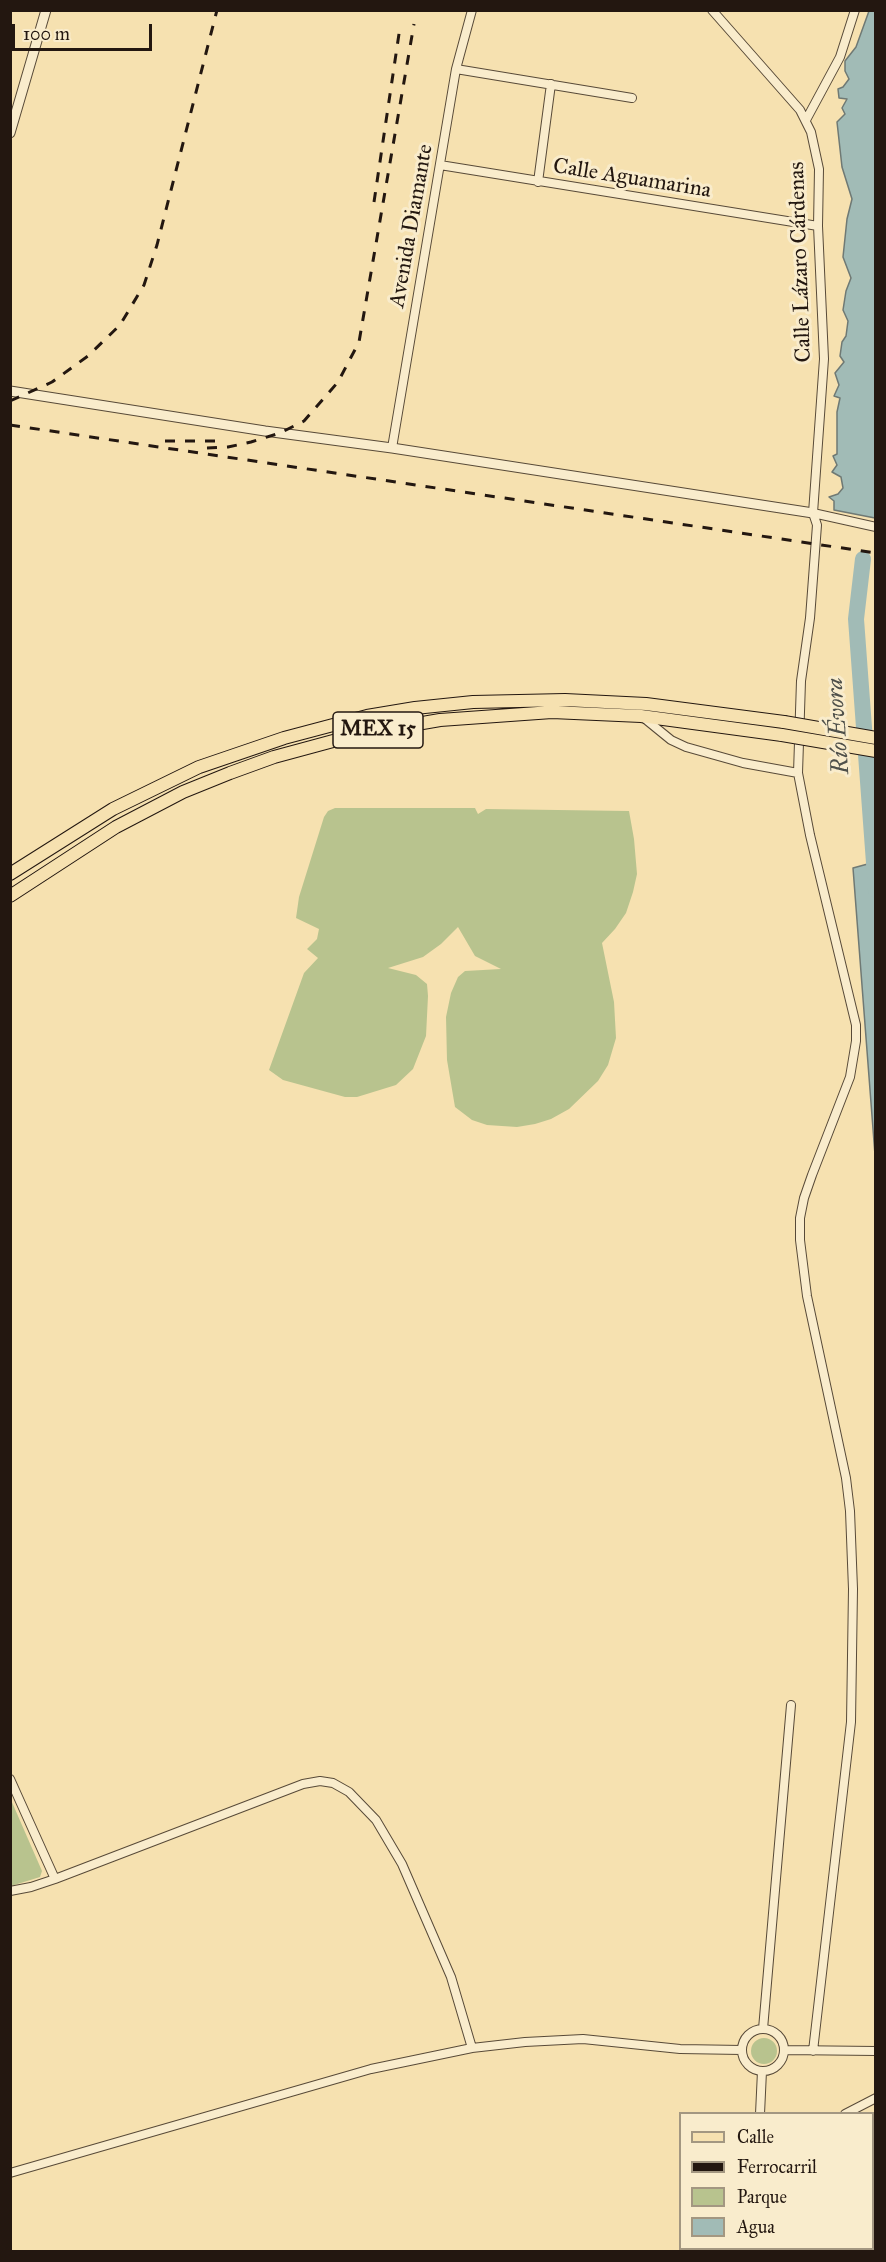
<!DOCTYPE html>
<html>
<head>
<meta charset="utf-8">
<style>
  body { margin:0 }
  #map { position:relative; width:886px; height:2262px; overflow:hidden; background:#f6e1b0; font-family:"IM FELL Great Primer",serif }
  canvas { display:block }
  .frame { position:absolute; inset:0; border:12px solid #231710; pointer-events:none }
  .legend { position:absolute; left:679px; top:2112px; width:195px; height:138px; box-sizing:border-box; background:#f9eccc; border:2px solid #a39781; margin:0; padding:8px 10px; list-style:none; font-size:18px; color:#231710 }
  .legend li { display:flex; align-items:center; gap:12px; height:30px }
  .legend b { width:30px; border:2px solid #a39781 }
  .scale { position:absolute; left:12px; top:24px; width:140px; height:27px; box-sizing:border-box; border:3px solid #231710; border-top:0; padding-left:8px; font-size:18px; line-height:21px; white-space:nowrap; color:#231710; -webkit-text-stroke:4px #f9eccc; paint-order:stroke }
</style>
</head>
<body>
<div id="map">
<canvas width="886" height="2262"></canvas>
<div class="frame"></div>
<ul class="legend">
<li><b style="height:8px;background:#f6e1b0"></b>Calle</li>
<li><b style="height:8px;background:#231710"></b>Ferrocarril</li>
<li><b style="height:16px;background:#b8c38e"></b>Parque</li>
<li><b style="height:16px;background:#a1bbb6"></b>Agua</li>
</ul>
<div class="scale">100 m</div>
</div>
<script>
const ctx = document.querySelector('canvas').getContext('2d');
ctx.lineJoin = 'round';
function fill(path, color) { ctx.fillStyle = color; ctx.fill(path, 'evenodd'); }
const toPath = rows => new Path2D(rows.map(r => 'M' + r).join(''));
function trace(path, color, width, dash) { ctx.strokeStyle = color; ctx.lineWidth = width; ctx.lineCap = dash ? 'butt' : 'round'; ctx.setLineDash(dash || []); ctx.stroke(path); }
function write(font, color, halo, rows, align = 'center') {
  ctx.font = font + ' "IM FELL Great Primer",serif'; ctx.lineWidth = 6; ctx.setLineDash([]); ctx.textBaseline = 'middle'; ctx.strokeStyle = halo; ctx.fillStyle = color; for (const [text, x, y, turn = 0] of rows) {
    ctx.save(); ctx.translate(x, y); ctx.rotate((+turn || 0) * Math.PI / 180); ctx.textAlign = isNaN(turn) ? turn : align; if (halo) ctx.strokeText(text, 0, 0); ctx.fillText(text, 0, 0); ctx.restore();
  }
}
fill(toPath([
  [335,808,475,808,478,814,486,809,629,811,634,839,637,874,633,892,626,913,615,929,602,943,614,1002,616,1038,608,1065,598,1081,569,1109,551,1119,535,1124,517,1127,487,1125,472,1120,455,1107,447,1060,446,1017,451,993,458,977,465,971,501,969,475,956,458,927,441,944,423,957,388,968,416,975,427,984,428,996,426,1036,413,1069,396,1085,357,1097,345,1097,283,1080,269,1070,304,973,318,958,307,949,317,939,319,929,296,918,299,897,324,817,328,811],
  [11,1800,42,1871,40,1877,11,1886,11,1863,12,1862,10,1858],
  '751 2051a13 13 0 1 1 26 0a13 13 0 1 1-26 0Z'
]), '#b8c38e');
const water = toPath([
  [869,11,876,11,875,518,834,510,834,501,829,497,838,494,843,488,841,477,832,472,837,465,833,456,837,454,837,412,840,398,834,396,839,385,835,373,844,362,840,356,842,342,846,336,848,321,843,310,846,291,851,278,843,257,847,219,852,199,842,167,837,122,845,114,842,108,847,99,839,98,838,89,843,87,849,79,845,71,845,61,856,47,869,11],
  [875,862,876,862,875,1155,853,868,875,862]
]);
fill(water, '#a1bbb6');
trace(water, '#6f7974', 1.5);
trace(toPath([
  [863,559,856,619,876,890]
]), '#a1bbb6', 16);
const minor = toPath([
  [712,10,800,110,811,132,819,169,818,226,824,359,813,513,817,525,810,618,801,681,798,773,810,835,856,1025,856,1041,850,1077,812,1175,804,1198,800,1218,800,1240,807,1296,846,1478,850,1511,853,1589,851,1722,813,2051],
  [456,69,632,98],
  [806,120,840,57,855,10],
  [440,165,818,226],
  [538,182,551,84],
  [392,448,456,69,472,10],
  [813,513,876,527],
  [644,718,671,740,686,747,743,763,798,773],
  [10,1779,55,1879,303,1784,320,1781,333,1783,349,1792,376,1820,402,1864,451,1977,472,2048],
  [10,1891,31,1887,55,1879],
  '742 2050a21 21 0 1 1 42 0a21 21 0 1 1-42 0Z',
  [763,2029,791,1705],
  [784,2050,876,2051],
  [760,2114,762,2071],
  [845,2114,876,2098],
  [10,2173,371,2069,472,2048,525,2042,583,2039,680,2049,742,2050],
  [816,2252,816,2248]
]);
const tertiary = toPath([
  [10,133,46,10],
  [10,391,265,431,392,448,813,513],
  [752,2252,752,2248]
]);
const primary = toPath([
  [10,874,113,809,199,767,284,738,367,716,415,708,473,702,565,700,646,704,784,722],
  [10,896,116,827,183,792,230,773,274,757,359,734,440,720,552,712,641,716,782,735]
]);
trace(minor, '#584a38', 10);
trace(tertiary, '#584a38', 11);
trace(primary, '#231710', 14);
trace(minor, '#f9eccc', 8);
trace(tertiary, '#f9eccc', 9);
trace(primary, '#f6e1b0', 12);
trace(toPath([
  [374,202,400,27],
  [10,401,52,382,88,356,120,325,144,285,157,245,217,10],
  [10,425,876,553],
  [165,441,216,441],
  [207,448,228,447,251,442,280,433,304,421,338,382,359,342,414,24]
]), '#231710', 3, [10, 10]);
const primaryBridge = toPath([
  [784,722,876,738],
  [782,735,876,751]
]);
trace(primaryBridge, '#231710', 14, []);
trace(primaryBridge, '#f6e1b0', 12);
for (const [x, y, w] of [
  [378,730,90]
]) { const box = new Path2D(); box.roundRect(x - w / 2, y - 18, w, 36, 4.5); ctx.fillStyle = '#f9eccc'; ctx.fill(box); trace(box, '#231710', 1.5); }
write('bold 21px', '#231710', null, [
  ["MEX 15",378,730]
]);
write('22px', '#231710', '#f9eccc', [
  ["Calle Aguamarina",632,179,9],
  ["Avenida Diamante",412,226,-80],
  ["Calle Lázaro Cárdenas",801,262,-92]
]);
write('italic 24px', '#4f504a', '#f9eccc', [
  ["Río Évora",839,726,-94]
]);
</script>
</body>
</html>
